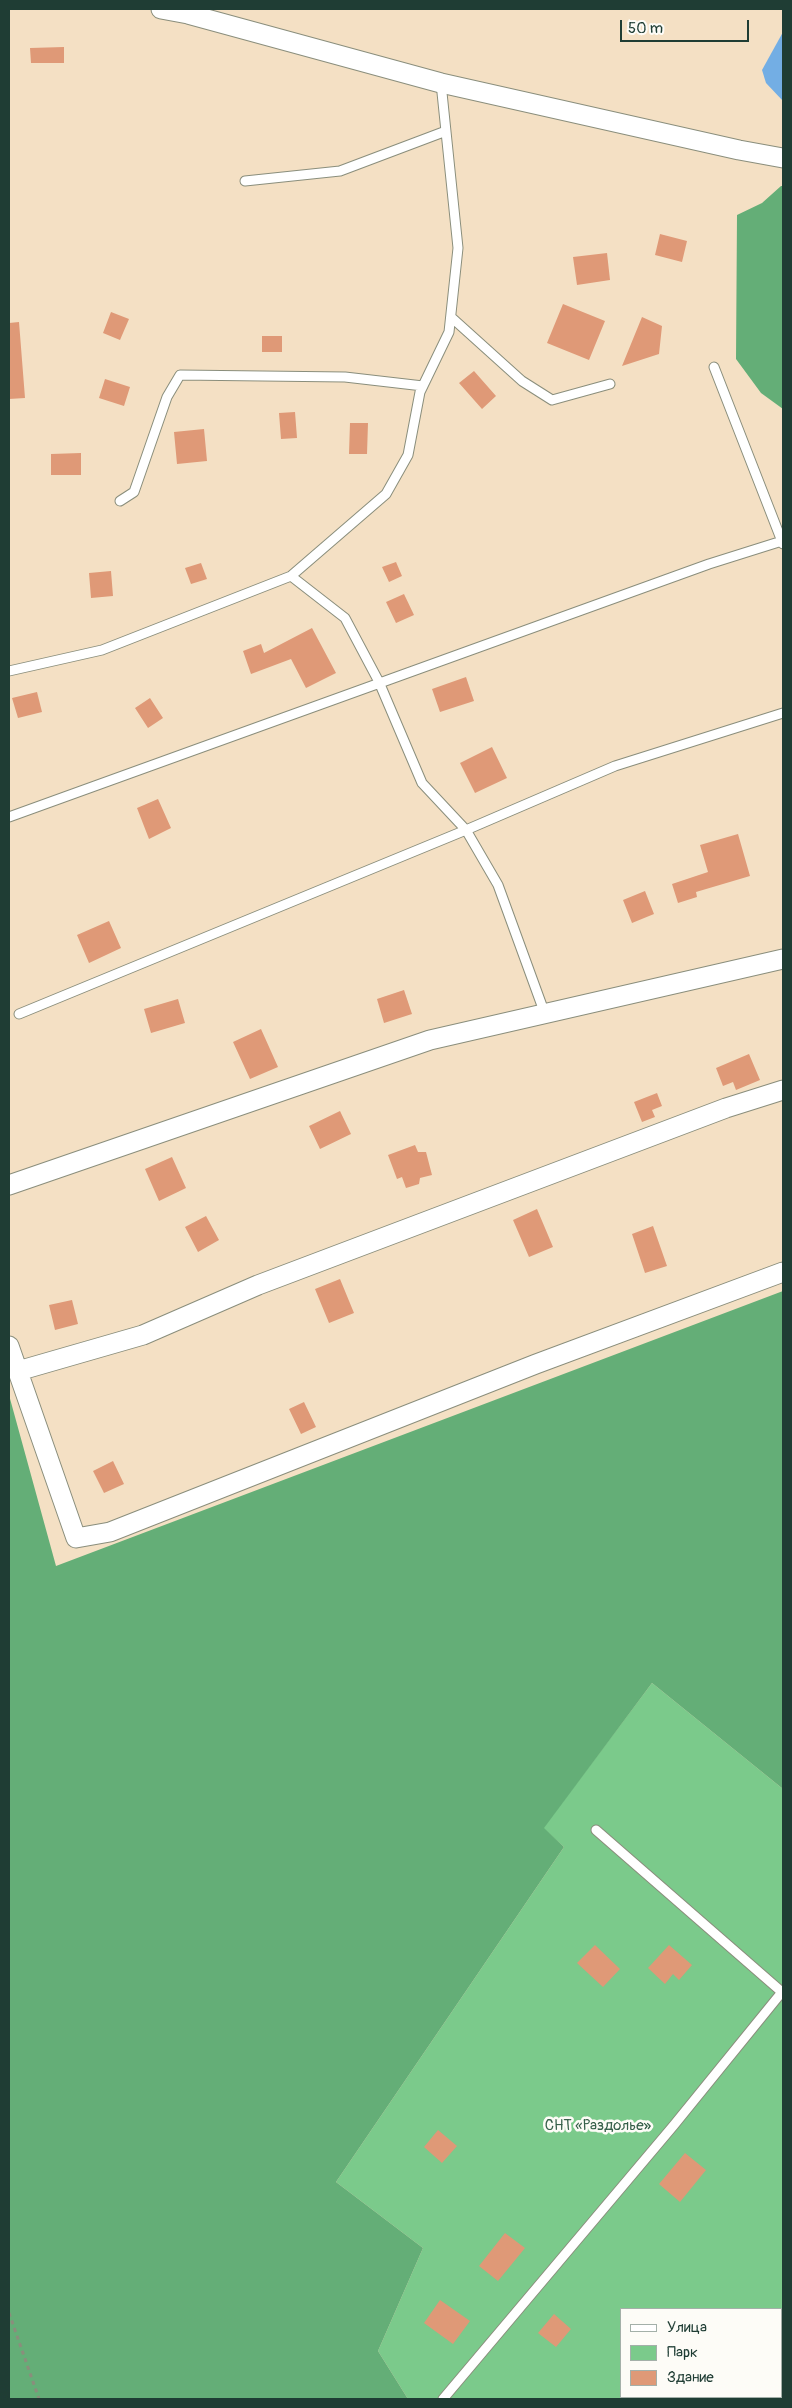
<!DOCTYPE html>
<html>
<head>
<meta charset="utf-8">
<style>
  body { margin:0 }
  #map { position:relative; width:792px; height:2408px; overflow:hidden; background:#f4e0c4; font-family:Pangolin,sans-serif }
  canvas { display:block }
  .frame { position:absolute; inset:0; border:10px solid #1f3d34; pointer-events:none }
  .legend { position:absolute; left:620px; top:2308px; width:162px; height:90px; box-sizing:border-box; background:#fdfcf7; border:1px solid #a4b0a9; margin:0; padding:6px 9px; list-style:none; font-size:15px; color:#1f3d34 }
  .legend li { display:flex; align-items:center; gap:10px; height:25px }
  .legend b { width:25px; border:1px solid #a4b0a9 }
  .scale { position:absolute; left:620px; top:20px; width:129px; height:22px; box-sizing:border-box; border:2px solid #1f3d34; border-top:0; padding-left:6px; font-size:15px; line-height:18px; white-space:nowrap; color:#1f3d34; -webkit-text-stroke:4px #fdfcf7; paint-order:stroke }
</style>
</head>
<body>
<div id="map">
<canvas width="792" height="2408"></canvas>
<div class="frame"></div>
<ul class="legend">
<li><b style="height:6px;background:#fff"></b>Улица</li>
<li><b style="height:14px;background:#7bca8b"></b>Парк</li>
<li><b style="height:14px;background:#df9977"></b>Здание</li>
</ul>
<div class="scale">50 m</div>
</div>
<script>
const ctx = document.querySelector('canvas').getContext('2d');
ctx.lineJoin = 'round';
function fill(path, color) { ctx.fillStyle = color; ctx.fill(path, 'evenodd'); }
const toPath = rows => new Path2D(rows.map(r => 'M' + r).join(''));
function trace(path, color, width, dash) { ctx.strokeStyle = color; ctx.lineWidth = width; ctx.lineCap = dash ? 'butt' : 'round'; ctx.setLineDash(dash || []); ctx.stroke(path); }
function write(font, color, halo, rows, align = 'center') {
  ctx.font = font + ' Pangolin,sans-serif'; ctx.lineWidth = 5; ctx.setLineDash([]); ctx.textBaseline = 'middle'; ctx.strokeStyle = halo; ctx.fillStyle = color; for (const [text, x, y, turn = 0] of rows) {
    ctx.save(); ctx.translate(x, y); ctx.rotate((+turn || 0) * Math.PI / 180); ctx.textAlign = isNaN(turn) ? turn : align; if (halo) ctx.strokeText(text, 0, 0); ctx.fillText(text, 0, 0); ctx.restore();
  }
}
fill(toPath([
  [652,1683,783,1789,783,2399,408,2399,378,2351,423,2248,336,2182,564,1847,543,1828],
  [621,2309,781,2309,781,2397,621,2397]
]), '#7bca8b');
fill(toPath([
  [781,186,783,186,783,409,761,393,736,359,737,215,762,203],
  [783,1291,783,1789,652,1683,544,1828,564,1847,336,2182,423,2248,378,2351,408,2399,9,2399,9,1395,56,1566]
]), '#64ae77');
fill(toPath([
  [783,32,783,101,766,83,762,70]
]), '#73aee4');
fill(toPath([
  [64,47,64,63,31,63,30,48],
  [660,234,687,241,682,262,655,255],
  [607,253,610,280,577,285,573,257],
  [563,304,605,321,589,360,547,343],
  [111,312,129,319,120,340,103,333],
  [642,317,662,326,659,354,622,366],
  [19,322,25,398,9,399,9,323],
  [262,336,282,336,282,352,262,352],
  [474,371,496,396,482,409,459,383],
  [105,379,130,387,124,406,99,398],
  [295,412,297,438,281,439,279,413],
  [350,423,368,423,367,454,349,454],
  [204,429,207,461,177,464,174,432],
  [81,453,81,475,51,475,51,454],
  [396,562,402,576,389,582,382,567],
  [201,563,207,579,191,584,185,568],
  [111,571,113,596,91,598,89,573],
  [404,594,414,615,396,623,386,602],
  [312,628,336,673,306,688,291,659,251,674,243,651,261,644,264,653],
  [466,677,474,701,440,712,432,689],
  [37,692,42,712,18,718,12,698],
  [150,698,163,718,148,728,135,708],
  [492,747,507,778,475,793,460,763],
  [158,799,171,828,149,839,137,808],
  [738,834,750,876,696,892,697,897,678,903,672,884,708,872,700,845],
  [645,891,654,914,632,923,623,900],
  [109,921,121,948,89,963,77,935],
  [404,990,412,1014,384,1023,377,999],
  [178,999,185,1023,151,1033,144,1009],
  [261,1029,278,1067,250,1079,233,1042],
  [749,1054,760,1080,736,1090,733,1082,723,1086,716,1068],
  [657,1093,662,1106,652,1110,655,1117,642,1122,634,1102],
  [340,1111,351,1134,320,1149,309,1126],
  [415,1145,418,1152,426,1152,432,1175,420,1178,419,1184,406,1188,402,1177,397,1179,388,1155],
  [172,1157,186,1188,159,1201,145,1169],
  [537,1209,553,1247,529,1257,513,1220],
  [206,1216,219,1240,198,1252,185,1227],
  [653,1226,667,1266,645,1273,632,1234],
  [340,1279,354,1313,329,1323,315,1289],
  [72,1300,78,1324,55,1330,49,1305],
  [304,1402,316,1427,301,1434,289,1409],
  [113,1461,124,1484,104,1493,93,1471],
  [595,1945,620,1969,603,1987,577,1963],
  [669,1945,692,1965,679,1980,673,1974,665,1984,648,1968],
  [438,2130,457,2146,442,2163,424,2147],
  [685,2153,706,2170,680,2202,659,2184],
  [505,2233,525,2248,498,2281,479,2266],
  [440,2300,470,2321,453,2344,424,2323],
  [554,2314,571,2329,556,2347,538,2333]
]), '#df9977');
const lane = toPath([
  [245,181,340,171,446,131],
  [451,317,522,381,552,400,610,384],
  [714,367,783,544],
  [120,501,134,492,167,397,180,375,345,377,423,386],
  [9,671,102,650,291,576,386,494,408,455,420,392,449,332,458,248,441,83],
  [9,817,709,564,782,541],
  [19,1014,466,830,422,783,379,682,345,618,291,576],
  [545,1014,498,885,466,830,615,766,783,713],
  [596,1830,783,1993],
  [781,2357,783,2354],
  [443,2399,674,2125,782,1992],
  [743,2399,745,2397]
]);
const street = toPath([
  [161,9,188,14,441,83,739,150,783,158],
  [9,1185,430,1040,783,959],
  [9,1346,76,1538,110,1532,536,1364,783,1272],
  [18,1371,143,1335,258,1285,726,1108,783,1090]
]);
trace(lane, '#8a8e7c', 11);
trace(street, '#8a8e7c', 21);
trace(toPath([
  [9,2313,39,2399]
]), '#8a8e7c', 3, [4, 4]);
trace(lane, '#fff', 9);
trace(street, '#fff', 19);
write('15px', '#36604a', '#fdfcf7', [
  ["СНТ «Раздолье»",598,2126]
]);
</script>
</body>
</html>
